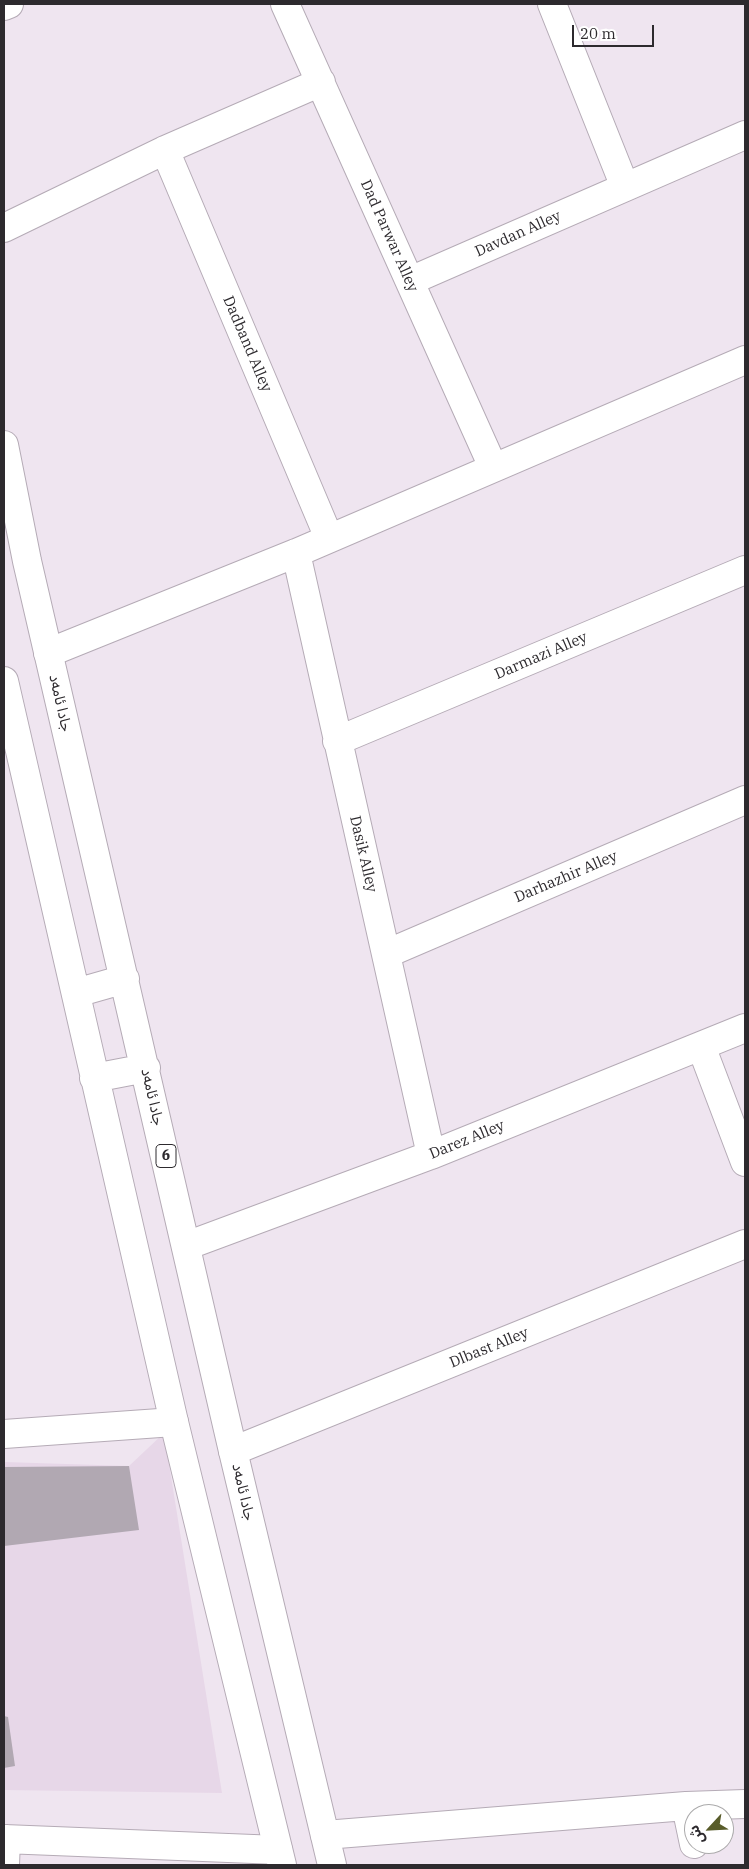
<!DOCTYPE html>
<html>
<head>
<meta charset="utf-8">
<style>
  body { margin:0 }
  #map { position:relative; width:749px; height:1869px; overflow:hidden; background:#efe5f0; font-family:"IBM Plex Serif","Noto Sans Arabic",serif }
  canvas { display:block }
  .frame { position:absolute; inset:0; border:5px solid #2d2a2e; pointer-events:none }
  .north { position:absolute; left:684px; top:1804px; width:50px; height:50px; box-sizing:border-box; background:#fff; border:1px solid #abaaab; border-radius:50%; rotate:245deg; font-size:14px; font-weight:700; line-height:20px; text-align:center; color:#2d2a2e }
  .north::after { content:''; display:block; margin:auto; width:18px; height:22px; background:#585c2a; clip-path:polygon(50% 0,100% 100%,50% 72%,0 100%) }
  .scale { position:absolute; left:572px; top:25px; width:82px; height:22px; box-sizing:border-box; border:2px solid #2d2a2e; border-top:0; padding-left:6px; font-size:15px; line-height:18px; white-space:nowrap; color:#2d2a2e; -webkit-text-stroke:4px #fff; paint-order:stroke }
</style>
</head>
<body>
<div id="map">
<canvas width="749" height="1869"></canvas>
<div class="frame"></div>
<div class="north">ش</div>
<div class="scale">20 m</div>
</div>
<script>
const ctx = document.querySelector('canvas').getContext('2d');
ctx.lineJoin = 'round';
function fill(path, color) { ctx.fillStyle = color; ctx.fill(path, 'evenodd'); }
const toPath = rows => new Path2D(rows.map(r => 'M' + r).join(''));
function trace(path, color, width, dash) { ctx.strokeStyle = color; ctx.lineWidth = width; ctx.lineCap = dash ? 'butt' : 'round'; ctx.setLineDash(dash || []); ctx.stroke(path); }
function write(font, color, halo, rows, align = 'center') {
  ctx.font = font + ' "IBM Plex Serif","Noto Sans Arabic",serif'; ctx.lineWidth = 4; ctx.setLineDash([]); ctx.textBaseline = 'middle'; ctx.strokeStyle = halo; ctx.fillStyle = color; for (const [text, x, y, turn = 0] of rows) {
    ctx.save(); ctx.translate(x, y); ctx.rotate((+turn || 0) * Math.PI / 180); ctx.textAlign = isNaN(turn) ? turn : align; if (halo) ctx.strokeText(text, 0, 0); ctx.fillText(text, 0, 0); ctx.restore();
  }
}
fill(toPath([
  [164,1433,222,1793,4,1790,4,1462,129,1466]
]), '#e7d7e8');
fill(toPath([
  [129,1466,139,1530,4,1546,4,1467],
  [4,1716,8,1717,15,1766,4,1768]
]), '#b1a8b2');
const minor = toPath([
  [285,4,493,467],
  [552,4,625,187],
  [4,6,9,4],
  [165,150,329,538],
  [4,228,165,150,321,82],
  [410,281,745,135],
  [296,553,431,1155],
  [48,653,296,553,745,360],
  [337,741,745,570],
  [386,954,745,800],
  [701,1046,745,1162],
  [186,1246,431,1155,745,1028],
  [4,1434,174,1422],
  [233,1451,745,1244],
  [686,1806,694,1844],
  [325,1835,686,1806,745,1804],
  [4,1839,278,1850],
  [5,1865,6,1839]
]);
const major = toPath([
  [4,445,27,561,233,1451,332,1865],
  [4,681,174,1422,282,1865],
  [76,993,125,979],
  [94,1078,146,1068]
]);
trace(minor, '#b5abb6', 30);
trace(major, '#b5abb6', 30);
trace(minor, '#fff', 28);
trace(major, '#fff', 28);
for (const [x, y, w] of [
  [166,1156,20]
]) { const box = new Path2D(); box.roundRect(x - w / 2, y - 11.5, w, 23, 4); ctx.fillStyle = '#fff'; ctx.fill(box); trace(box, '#2d2a2e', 1); }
write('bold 14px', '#2d2a2e', null, [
  ["6",166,1156]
]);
write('15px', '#2d2a2e', '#fff', [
  ["Davdan Alley",518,234,-24],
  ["Dad Parwar Alley",389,236,66],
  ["Dadband Alley",247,344,67],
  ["Darmazi Alley",541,656,-23],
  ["جادا ئامەد",60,703,77],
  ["Dasik Alley",363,854,77],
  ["Darhazhir Alley",566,877,-23],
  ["جادا ئامەد",152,1097,77],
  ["Darez Alley",467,1140,-22],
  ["Dlbast Alley",489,1348,-22],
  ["جادا ئامەد",243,1492,77]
]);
</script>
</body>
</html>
